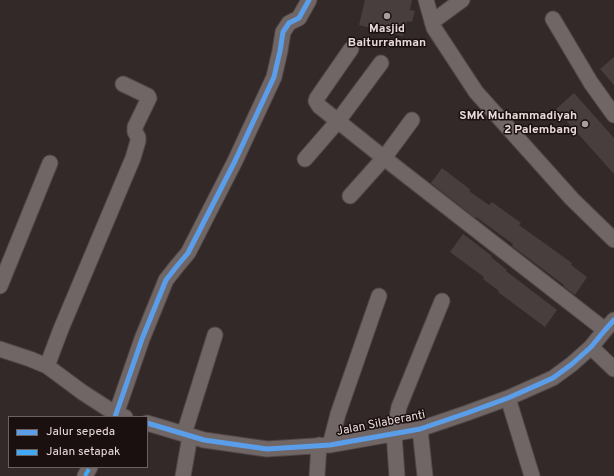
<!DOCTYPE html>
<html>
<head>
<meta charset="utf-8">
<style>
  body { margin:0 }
  #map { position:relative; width:614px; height:476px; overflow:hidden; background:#342929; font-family:Overpass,sans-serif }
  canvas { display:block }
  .legend { position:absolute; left:8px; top:416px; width:140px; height:52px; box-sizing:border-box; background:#1a1010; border:1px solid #6d6161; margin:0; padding:5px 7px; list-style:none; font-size:12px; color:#eadbda }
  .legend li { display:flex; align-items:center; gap:8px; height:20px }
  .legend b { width:20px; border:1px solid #6d6161 }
</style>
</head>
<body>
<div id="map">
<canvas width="614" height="476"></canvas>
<ul class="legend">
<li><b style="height:5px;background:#5a9eea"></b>Jalur sepeda</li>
<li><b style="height:5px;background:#3fa9f5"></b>Jalan setapak</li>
</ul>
</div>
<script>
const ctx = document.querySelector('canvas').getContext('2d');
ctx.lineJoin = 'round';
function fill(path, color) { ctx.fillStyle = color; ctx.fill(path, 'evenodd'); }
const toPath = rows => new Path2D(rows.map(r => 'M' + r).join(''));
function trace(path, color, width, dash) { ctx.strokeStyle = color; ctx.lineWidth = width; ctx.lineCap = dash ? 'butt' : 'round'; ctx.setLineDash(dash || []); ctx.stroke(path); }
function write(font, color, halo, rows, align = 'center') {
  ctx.font = font + ' Overpass,sans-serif'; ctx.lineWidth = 3; ctx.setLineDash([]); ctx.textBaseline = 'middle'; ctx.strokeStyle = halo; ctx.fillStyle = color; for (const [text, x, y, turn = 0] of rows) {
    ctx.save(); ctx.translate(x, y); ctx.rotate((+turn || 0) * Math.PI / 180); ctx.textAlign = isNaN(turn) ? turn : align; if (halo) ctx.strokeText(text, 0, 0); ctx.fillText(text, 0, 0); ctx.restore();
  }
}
fill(toPath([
  [365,0,412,0,410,10,415,11,412,22,407,21,403,36,359,25],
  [614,57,614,85,600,69],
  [574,93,614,138,614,174,556,109],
  [442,168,471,190,469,191,489,205,492,202,503,210,521,223,519,225,572,263,571,265,587,277,575,295,563,286,564,285,512,246,513,244,476,217,475,218,431,183],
  [463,234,492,256,491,257,507,270,506,271,557,310,545,327,498,292,499,291,483,279,484,277,450,252]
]), '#483e3e');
const minor = toPath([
  [426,0,434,28,476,92,572,199,614,240],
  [553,19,591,83,614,115],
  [432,22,462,0],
  [351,49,317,98,316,101,319,106,384,158,605,330],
  [305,159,338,121,381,63],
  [350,196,384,158,412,120],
  [0,286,50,163],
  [591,347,614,369],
  [0,349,30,359,47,366,82,392,116,414,125,417],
  [47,366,61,329,133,158,138,141,138,137,135,132,135,127,149,98,148,96,123,84],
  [508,398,532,476],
  [115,417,142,339,166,280,177,266,188,253,235,161,274,77,280,51,283,32,289,23,299,18,309,0],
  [147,423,204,440,267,449,330,445,420,429,467,413,508,398,553,378,572,364,591,347,605,330,614,320],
  [420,429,425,476],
  [184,434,215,335],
  [330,445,338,414,379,296],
  [85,476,90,467],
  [183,476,190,436],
  [317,476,319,445],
  [397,476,394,433,399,407,442,301]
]);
trace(minor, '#514747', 17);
trace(minor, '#706666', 15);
trace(toPath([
  [85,476,90,467]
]), '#3fa9f5', 4, [8, 4]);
trace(toPath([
  [115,417,142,339,166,280,177,266,188,253,235,161,274,77,280,51,283,32,289,23,299,18,309,0],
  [147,423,204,440,267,449,330,445,420,429,467,413,508,398,553,378,572,364,591,347,605,330,614,320]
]), '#5a9eea', 5);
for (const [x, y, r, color] of [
  [387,16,4,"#aa9d9c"],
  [585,124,4,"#aa9d9c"]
]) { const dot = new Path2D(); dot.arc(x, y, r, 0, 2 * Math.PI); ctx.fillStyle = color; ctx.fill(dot); trace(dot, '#1a1010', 1.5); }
write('bold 12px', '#eadbda', '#1a1010', [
  ["Masjid",387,30],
  ["Baiturrahman",387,44],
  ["SMK Muhammadiyah",577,117,"right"],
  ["2 Palembang",577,131,"right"]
]);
write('12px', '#eadbda', '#1a1010', [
  ["Jalan Silaberanti",381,424,-11]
]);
</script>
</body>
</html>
